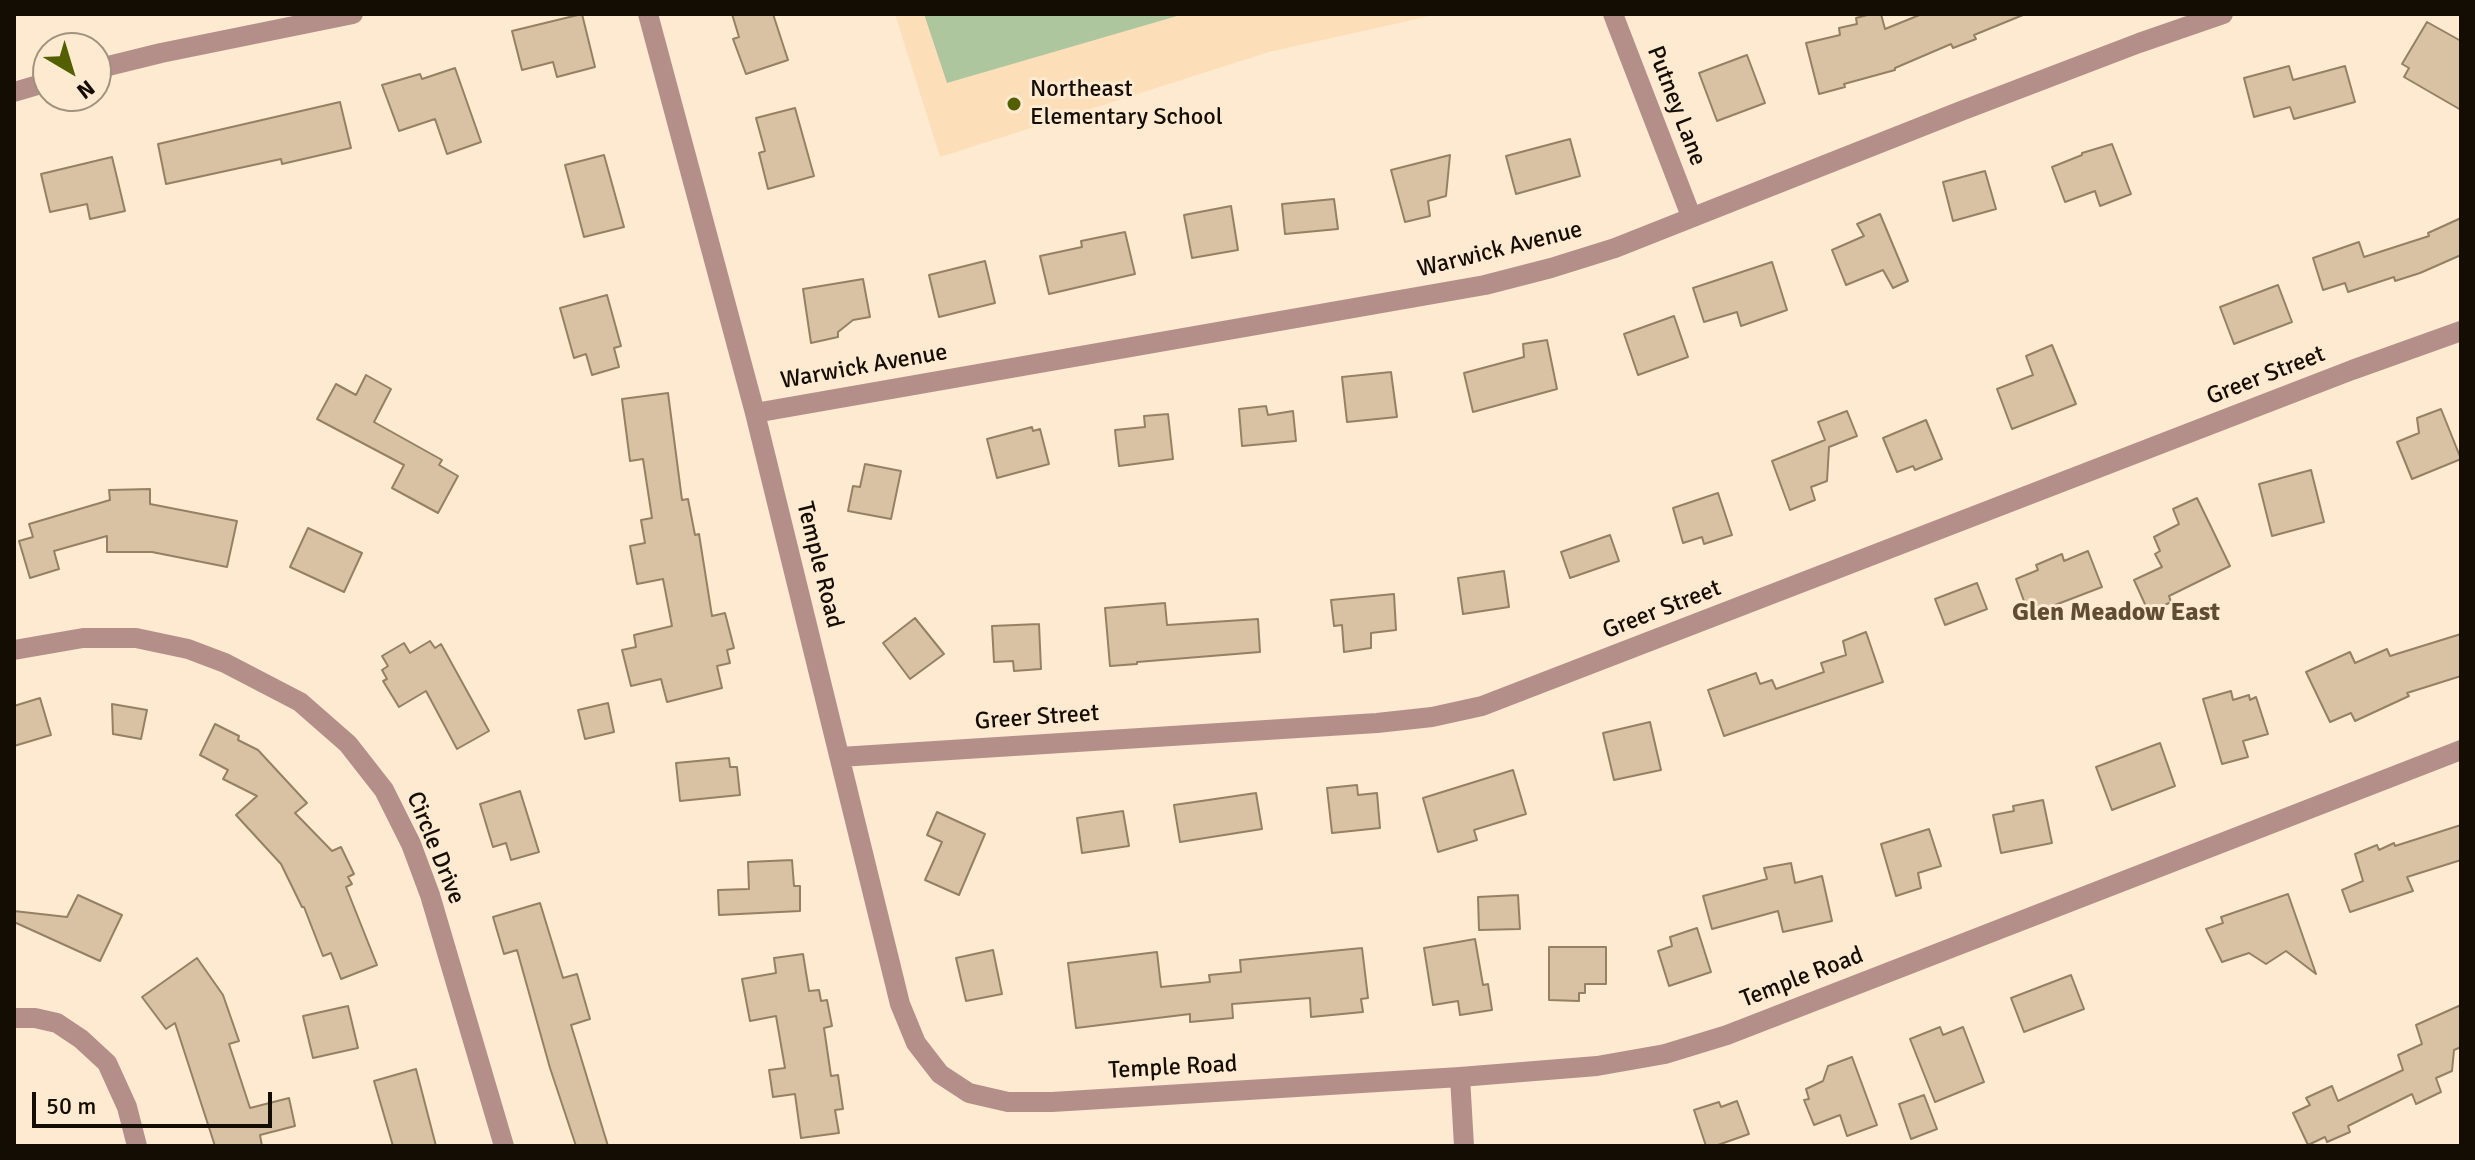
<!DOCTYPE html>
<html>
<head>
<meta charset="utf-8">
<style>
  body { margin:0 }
  #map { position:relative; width:2475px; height:1160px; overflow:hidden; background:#fdead0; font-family:Signika,sans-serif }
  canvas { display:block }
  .frame { position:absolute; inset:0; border:16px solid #140d03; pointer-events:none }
  .north { position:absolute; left:32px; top:32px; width:80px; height:80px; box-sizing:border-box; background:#fdead0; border:2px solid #a0927e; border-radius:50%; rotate:142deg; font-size:22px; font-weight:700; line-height:32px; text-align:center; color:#140d03 }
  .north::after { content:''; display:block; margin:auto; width:28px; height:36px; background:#535f00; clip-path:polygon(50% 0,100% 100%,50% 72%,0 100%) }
  .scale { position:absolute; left:32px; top:1092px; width:240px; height:36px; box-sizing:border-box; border:4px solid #140d03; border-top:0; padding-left:10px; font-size:24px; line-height:28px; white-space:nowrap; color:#140d03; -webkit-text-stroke:6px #fdead0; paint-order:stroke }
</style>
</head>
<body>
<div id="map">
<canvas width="2475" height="1160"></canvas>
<div class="frame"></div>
<div class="north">N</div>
<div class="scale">50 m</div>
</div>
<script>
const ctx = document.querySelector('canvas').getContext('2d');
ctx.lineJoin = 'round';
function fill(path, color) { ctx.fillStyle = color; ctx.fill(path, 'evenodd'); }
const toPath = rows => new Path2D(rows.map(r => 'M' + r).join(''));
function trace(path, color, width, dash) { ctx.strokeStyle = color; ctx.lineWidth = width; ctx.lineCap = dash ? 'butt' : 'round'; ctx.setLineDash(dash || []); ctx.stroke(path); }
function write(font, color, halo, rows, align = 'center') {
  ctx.font = font + ' Signika,sans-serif'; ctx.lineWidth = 6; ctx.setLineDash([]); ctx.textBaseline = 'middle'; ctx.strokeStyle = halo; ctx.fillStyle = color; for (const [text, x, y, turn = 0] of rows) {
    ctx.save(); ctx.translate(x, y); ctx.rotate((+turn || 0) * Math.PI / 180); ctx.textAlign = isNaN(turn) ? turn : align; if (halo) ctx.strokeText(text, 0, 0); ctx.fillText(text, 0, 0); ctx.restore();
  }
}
fill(toPath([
  [895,14,1439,14,1269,52,940,157]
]), '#fcdfb9');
fill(toPath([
  [924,14,1184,14,947,83]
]), '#aec69d');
const building = toPath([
  [582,14,595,67,557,77,553,62,522,70,512,31,582,14],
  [732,14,773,14,788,60,746,74,733,39,739,37,732,14],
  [1871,14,1881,14,1885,29,1922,14,2023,15,1974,35,1976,39,1953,48,1951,44,1895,68,1895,70,1844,84,1845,87,1819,94,1806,43,1840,35,1839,28,1857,24,1856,18,1871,14],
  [2427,22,2461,41,2461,110,2404,77,2409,68,2402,64,2427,22],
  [1747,55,1765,103,1717,121,1699,73,1747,55],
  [2289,66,2293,80,2345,66,2355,102,2294,119,2290,107,2254,117,2244,78,2289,66],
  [455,68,481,142,447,154,435,119,399,131,382,85,420,74,422,79,455,68],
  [340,102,351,148,282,164,281,159,166,184,158,144,340,102],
  [795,108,814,176,768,189,759,153,765,151,756,118,795,108],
  [1570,139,1580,176,1516,194,1506,156,1570,139],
  [2112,144,2131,194,2100,206,2095,191,2065,202,2052,167,2082,155,2082,153,2112,144],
  [604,155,624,227,584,237,565,165,604,155],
  [1450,155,1446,196,1428,201,1430,216,1405,222,1391,170,1450,155],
  [112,157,125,211,90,219,87,204,50,212,41,174,112,157],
  [1985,171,1996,209,1953,221,1943,182,1985,171],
  [1334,199,1338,229,1285,234,1282,204,1334,199],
  [1231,206,1238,250,1192,258,1184,215,1231,206],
  [1880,214,1908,281,1893,288,1883,270,1846,285,1832,250,1864,236,1857,224,1880,214],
  [2461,218,2461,255,2420,273,2395,281,2394,277,2348,292,2345,283,2323,290,2313,258,2359,242,2364,257,2429,236,2428,233,2461,218],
  [1125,232,1135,274,1049,294,1040,256,1082,247,1081,241,1125,232],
  [985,261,995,303,939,317,929,275,985,261],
  [1772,262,1787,310,1741,326,1737,312,1704,322,1693,288,1772,262],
  [863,279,870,317,853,320,838,332,838,337,811,343,803,289,863,279],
  [2278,285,2292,322,2234,344,2220,307,2278,285],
  [607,295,621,346,614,348,619,367,592,375,586,354,574,358,560,308,607,295],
  [1674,316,1688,357,1638,375,1624,334,1674,316],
  [1547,340,1557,389,1473,412,1464,373,1524,357,1523,344,1547,340],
  [2052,345,2076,404,2012,429,1997,389,2033,375,2026,356,2052,345],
  [1391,372,1397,417,1347,422,1342,377,1391,372],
  [366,375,391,389,374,422,442,460,439,465,458,476,438,513,392,488,404,465,317,419,336,384,356,395,366,375],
  [668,393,682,500,688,499,695,535,699,534,712,616,725,613,734,648,727,650,730,663,717,666,722,688,667,702,661,679,631,686,622,650,636,647,634,635,672,626,663,579,637,584,630,546,645,543,641,520,652,518,643,459,630,461,622,399,668,393],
  [1266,406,1268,415,1293,411,1296,441,1242,446,1239,409,1266,406],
  [2441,409,2461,459,2412,479,2397,442,2419,433,2417,418,2441,409],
  [1847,411,1857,436,1829,447,1827,481,1811,487,1815,500,1790,510,1772,461,1825,440,1818,422,1847,411],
  [1168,414,1173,459,1119,466,1115,430,1145,427,1144,416,1168,414],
  [1926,420,1942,459,1915,470,1913,466,1897,472,1883,438,1926,420],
  [1032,427,1033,431,1040,429,1049,464,997,478,987,439,1032,427],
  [865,464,901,471,891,519,848,511,853,486,860,487,865,464],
  [2311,470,2324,522,2272,536,2259,484,2311,470],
  [150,489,150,504,237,521,227,567,152,552,107,552,107,536,54,551,59,569,30,578,19,541,33,537,29,524,110,500,109,490,150,489],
  [1718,493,1732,535,1704,544,1702,537,1683,543,1673,508,1718,493],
  [2197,498,2230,566,2169,596,2171,602,2149,613,2134,580,2162,567,2155,554,2160,551,2154,537,2179,524,2173,509,2197,498],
  [308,528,362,553,344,592,290,567,308,528],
  [1610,535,1619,561,1570,578,1561,552,1610,535],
  [2088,551,2102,587,2029,615,2016,579,2038,570,2036,565,2062,554,2064,561,2088,551],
  [1504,571,1509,607,1463,614,1458,578,1504,571],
  [1977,583,1987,609,1945,625,1935,599,1977,583],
  [1394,594,1396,630,1371,633,1371,648,1344,652,1342,625,1334,626,1331,600,1394,594],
  [1165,603,1167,625,1258,619,1260,652,1137,662,1137,664,1110,666,1105,608,1165,603],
  [915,618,944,654,910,679,883,643,915,618],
  [1039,624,1041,669,1014,671,1013,661,994,662,992,626,1039,624],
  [1866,632,1883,682,1724,736,1708,690,1756,673,1760,684,1772,680,1776,689,1824,672,1821,663,1846,655,1843,641,1866,632],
  [2461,634,2461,676,2407,693,2409,696,2355,721,2351,713,2330,722,2306,672,2350,652,2355,663,2387,649,2390,656,2461,634],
  [430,641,435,648,441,644,489,731,457,749,426,691,399,707,383,681,387,679,382,670,388,666,382,656,404,643,410,653,430,641],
  [2231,691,2233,700,2249,695,2250,700,2256,697,2268,734,2243,741,2248,757,2222,764,2203,699,2231,691],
  [40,698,51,735,14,746,14,706,40,698],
  [608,703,614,732,585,739,578,710,608,703],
  [112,704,147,710,141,739,113,734,112,704],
  [1650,722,1661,770,1614,780,1603,733,1650,722],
  [215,724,239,736,238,740,258,750,307,803,295,813,332,851,341,847,354,874,348,877,352,884,346,887,377,965,341,979,331,953,323,956,304,907,302,907,281,864,236,815,257,796,223,779,228,770,200,755,215,724],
  [2160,743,2175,786,2112,810,2096,767,2160,743],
  [729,758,730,767,737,767,740,795,680,801,676,763,729,758],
  [1513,770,1526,814,1474,830,1477,840,1438,852,1423,798,1513,770],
  [1357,785,1358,795,1377,793,1380,828,1332,833,1327,788,1357,785],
  [520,791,539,852,511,860,506,843,493,847,480,804,520,791],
  [1256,793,1262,829,1180,842,1174,805,1256,793],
  [2043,800,2052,843,2001,853,1993,815,2014,811,2013,806,2043,800],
  [1123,811,1129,846,1082,853,1077,818,1123,811],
  [937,812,985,834,959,895,925,880,942,842,927,835,937,812],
  [2461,825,2461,860,2407,877,2413,891,2350,912,2342,890,2363,881,2355,854,2377,845,2379,850,2394,843,2395,846,2461,825],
  [1929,829,1941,866,1918,873,1921,888,1896,896,1881,844,1929,829],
  [792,860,794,886,800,886,800,911,719,915,718,890,749,889,748,862,792,860],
  [1791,863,1795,883,1822,876,1832,921,1783,932,1778,911,1712,929,1703,896,1767,879,1764,868,1791,863],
  [2288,894,2316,974,2286,951,2266,964,2249,953,2222,962,2206,929,2223,923,2221,917,2288,894],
  [78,895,122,915,100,961,14,922,14,911,67,917,78,895],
  [1518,895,1520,929,1479,930,1478,897,1518,895],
  [540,903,563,978,577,974,590,1019,571,1025,608,1146,576,1146,550,1068,517,950,504,954,493,917,540,903],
  [1697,928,1711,972,1669,986,1658,951,1672,946,1670,937,1697,928],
  [1475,939,1483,985,1488,984,1492,1010,1460,1015,1458,1001,1433,1005,1424,948,1475,939],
  [1549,947,1606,947,1606,984,1585,984,1585,993,1579,993,1579,1001,1549,1000,1549,947],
  [1362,948,1368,998,1361,999,1363,1012,1311,1017,1310,998,1232,1004,1233,1018,1190,1022,1190,1014,1076,1028,1068,963,1157,952,1161,987,1210,982,1209,975,1241,972,1240,960,1362,948],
  [993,950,1002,994,966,1001,956,958,993,950],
  [803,954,809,991,819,990,821,1001,827,1000,832,1026,824,1028,831,1076,838,1075,843,1109,835,1110,839,1133,801,1138,795,1094,773,1097,769,1070,785,1068,776,1016,750,1021,742,979,776,973,774,958,803,954],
  [197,958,223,995,239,1041,229,1044,250,1108,289,1098,295,1126,260,1135,262,1146,215,1146,175,1023,166,1029,142,997,197,958],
  [2071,975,2084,1009,2024,1032,2011,998,2071,975],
  [2461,1005,2461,1047,2454,1050,2452,1071,2436,1078,2441,1092,2416,1104,2412,1094,2348,1126,2350,1132,2327,1142,2325,1137,2308,1145,2293,1113,2310,1105,2306,1098,2332,1086,2338,1101,2403,1070,2398,1055,2422,1044,2416,1025,2461,1005],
  [348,1006,358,1048,313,1058,303,1016,348,1006],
  [1940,1027,1943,1035,1963,1027,1984,1082,1935,1102,1910,1039,1940,1027],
  [1852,1057,1877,1125,1847,1136,1840,1115,1814,1125,1804,1100,1809,1099,1806,1089,1823,1081,1828,1066,1852,1057],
  [416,1069,436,1146,393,1146,374,1081,416,1069],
  [1924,1095,1937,1129,1911,1139,1899,1104,1924,1095],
  [1737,1101,1749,1134,1715,1146,1706,1146,1694,1110,1719,1102,1721,1107,1737,1101]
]);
fill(building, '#d9c2a3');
trace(building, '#958063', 2);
trace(toPath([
  [648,14,755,413,900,1004,916,1043,940,1074,969,1093,1008,1102,1052,1102,1460,1077,1597,1066,1665,1054,1727,1035,2461,750],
  [1613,14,1691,216],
  [96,69,161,53,353,14],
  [14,92,48,82],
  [755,413,1485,285,1551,268,1615,248,1961,111,2139,43,2223,14],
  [14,650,83,638,136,638,188,649,225,663,300,702,348,744,384,790,411,844,430,895,504,1146],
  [840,757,1377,723,1432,717,1482,706,2352,370,2461,331],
  [14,1018,35,1018,57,1023,81,1039,107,1063,127,1107,137,1146],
  [1460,1077,1464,1146]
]), '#b48f8a', 20);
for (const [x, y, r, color] of [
  [1014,104,8,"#535f00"]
]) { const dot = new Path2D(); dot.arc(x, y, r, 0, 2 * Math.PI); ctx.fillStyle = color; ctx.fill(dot); trace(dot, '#fdead0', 3); }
write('24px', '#140d03', '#fdead0', [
  ["Northeast",1030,90],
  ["Elementary School",1030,118]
], 'left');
write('24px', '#140d03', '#fdead0', [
  ["Putney Lane",1676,106,69],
  ["Warwick Avenue",1500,250,-14],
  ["Warwick Avenue",864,367,-10],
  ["Greer Street",2266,376,-21],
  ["Temple Road",819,565,76],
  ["Greer Street",1662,610,-21],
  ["Greer Street",1037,718,-4],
  ["Circle Drive",435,848,68],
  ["Temple Road",1802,978,-21],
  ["Temple Road",1173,1068,-3]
]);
write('bold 26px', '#604c31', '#fdead0', [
  ["Glen Meadow East",2116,613]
]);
</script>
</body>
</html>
